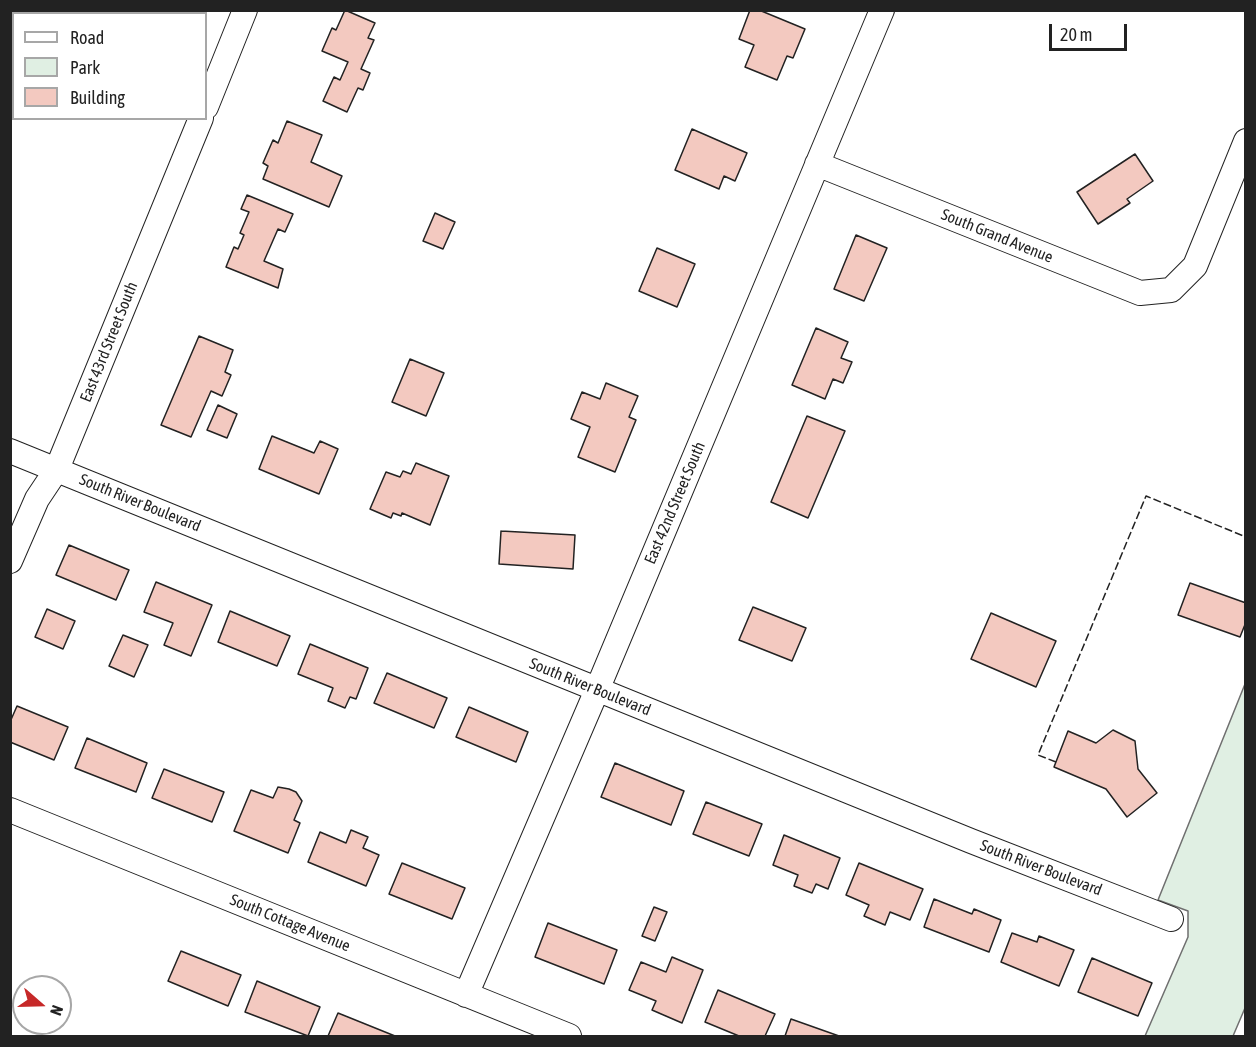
<!DOCTYPE html>
<html>
<head>
<meta charset="utf-8">
<style>
  body { margin:0 }
  #map { position:relative; width:1256px; height:1047px; overflow:hidden; background:#fff; font-family:"Asap Condensed",sans-serif }
  canvas { display:block }
  .frame { position:absolute; inset:0; border:12px solid #222; pointer-events:none }
  .legend { position:absolute; left:12px; top:12px; width:195px; height:108px; box-sizing:border-box; background:#fff; border:2px solid #a7a7a7; margin:0; padding:8px 10px; list-style:none; font-size:18px; color:#222 }
  .legend li { display:flex; align-items:center; gap:12px; height:30px }
  .legend b { width:30px; border:2px solid #a7a7a7 }
  .north { position:absolute; left:12px; top:975px; width:60px; height:60px; box-sizing:border-box; background:#fff; border:2px solid #a7a7a7; border-radius:50%; rotate:110deg; font-size:16px; font-weight:700; line-height:24px; text-align:center; color:#222 }
  .north::after { content:''; display:block; margin:auto; width:21px; height:27px; background:#c62828; clip-path:polygon(50% 0,100% 100%,50% 72%,0 100%) }
  .scale { position:absolute; left:1049px; top:24px; width:78px; height:27px; box-sizing:border-box; border:3px solid #222; border-top:0; padding-left:8px; font-size:18px; line-height:21px; white-space:nowrap; color:#222; -webkit-text-stroke:4px #fff; paint-order:stroke }
</style>
</head>
<body>
<div id="map">
<canvas width="1256" height="1047"></canvas>
<div class="frame"></div>
<ul class="legend">
<li><b style="height:8px;background:#fff"></b>Road</li>
<li><b style="height:16px;background:#e0efe3"></b>Park</li>
<li><b style="height:16px;background:#f3c9c0"></b>Building</li>
</ul>
<div class="north">N</div>
<div class="scale">20 m</div>
</div>
<script>
const ctx = document.querySelector('canvas').getContext('2d');
ctx.lineJoin = 'round';
function fill(path, color) { ctx.fillStyle = color; ctx.fill(path, 'evenodd'); }
const toPath = rows => new Path2D(rows.map(r => 'M' + r).join(''));
function trace(path, color, width, dash) { ctx.strokeStyle = color; ctx.lineWidth = width; ctx.lineCap = dash ? 'butt' : 'round'; ctx.setLineDash(dash || []); ctx.stroke(path); }
function write(font, color, halo, rows, align = 'center') {
  ctx.font = font + ' "Asap Condensed",sans-serif'; ctx.lineWidth = 4.5; ctx.setLineDash([]); ctx.textBaseline = 'middle'; ctx.strokeStyle = halo; ctx.fillStyle = color; for (const [text, x, y, turn = 0] of rows) {
    ctx.save(); ctx.translate(x, y); ctx.rotate((+turn || 0) * Math.PI / 180); ctx.textAlign = isNaN(turn) ? turn : align; if (halo) ctx.strokeText(text, 0, 0); ctx.fillText(text, 0, 0); ctx.restore();
  }
}
const green = toPath([
  [1245,684,1245,1008,1233,1036,1145,1036,1188,937,1188,911,1158,900,1245,684]
]);
fill(green, '#e0efe3');
trace(green, '#6f6f6f', 1.5);
const building = toPath([
  [345,10,375,23,368,38,374,40,361,69,370,73,363,90,358,88,347,112,323,101,334,77,340,80,348,62,322,51,332,28,336,30,345,10],
  [750,10,759,10,805,29,793,58,787,56,777,80,745,67,754,45,739,39,750,10],
  [287,121,322,135,311,162,342,176,329,207,263,179,268,166,263,163,273,140,278,143,287,121],
  [692,129,747,153,735,181,724,176,719,189,675,170,692,129],
  [1135,154,1153,181,1127,199,1130,203,1098,224,1077,192,1135,154],
  [247,195,293,214,285,232,278,229,264,261,283,269,278,288,226,267,234,247,238,249,244,235,240,233,249,212,241,209,247,195],
  [435,213,455,222,443,249,423,241,435,213],
  [856,235,887,248,864,301,834,289,856,235],
  [657,248,695,264,677,307,639,291,657,248],
  [816,328,848,342,841,358,852,362,843,383,833,379,825,399,792,385,816,328],
  [199,336,233,350,225,372,231,375,222,396,211,391,191,437,161,425,199,336],
  [410,359,444,373,426,416,392,402,410,359],
  [606,383,638,396,629,417,636,420,615,472,578,457,590,427,571,419,582,392,600,399,606,383],
  [218,405,237,414,227,438,207,430,218,405],
  [807,416,845,431,808,518,771,502,807,416],
  [272,436,314,453,320,441,338,449,319,494,259,469,272,436],
  [416,463,449,476,430,525,402,513,401,516,393,513,391,518,370,509,386,472,400,477,403,471,411,474,416,463],
  [501,531,575,535,573,569,499,564,501,531],
  [69,545,129,570,116,600,56,575,69,545],
  [156,582,212,605,191,656,164,645,173,623,144,612,156,582],
  [1190,583,1246,603,1246,622,1240,637,1178,615,1190,583],
  [753,607,806,628,792,661,739,640,753,607],
  [47,609,75,621,63,649,35,637,47,609],
  [230,611,290,636,277,666,218,642,230,611],
  [991,613,1056,641,1036,687,971,659,991,613],
  [123,635,148,645,134,677,109,666,123,635],
  [310,644,368,668,356,699,350,697,345,708,328,701,333,688,298,674,310,644],
  [387,673,447,698,434,728,374,703,387,673],
  [17,706,68,727,54,760,10,742,10,722,17,706],
  [469,707,528,732,516,762,456,737,469,707],
  [1113,730,1135,741,1138,769,1157,793,1127,817,1106,789,1054,767,1068,731,1096,743,1113,730],
  [87,738,147,763,136,792,75,768,87,738],
  [615,763,684,791,671,825,601,797,615,763],
  [164,769,224,792,212,822,152,798,164,769],
  [278,787,289,789,296,792,302,801,294,820,300,823,288,853,234,831,251,790,273,798,278,787],
  [706,802,762,824,749,856,693,834,706,802],
  [351,830,368,837,363,848,379,855,366,886,308,862,320,832,346,843,351,830],
  [784,835,840,858,828,889,816,884,812,893,794,886,798,875,773,865,784,835],
  [402,863,465,888,452,919,389,894,402,863],
  [859,863,923,889,910,920,890,912,885,925,864,916,869,905,846,895,859,863],
  [934,899,972,914,974,909,1001,920,989,952,924,927,934,899],
  [654,907,667,912,655,941,642,936,654,907],
  [548,923,617,950,604,984,535,957,548,923],
  [1012,933,1037,942,1039,936,1074,950,1059,986,1001,962,1012,933],
  [181,951,241,975,228,1006,168,981,181,951],
  [672,957,703,970,682,1023,652,1010,656,1001,629,990,641,962,666,972,672,957],
  [1092,958,1152,983,1138,1016,1078,992,1092,958],
  [257,981,320,1007,308,1036,245,1012,257,981],
  [718,990,775,1014,765,1036,739,1036,705,1022,718,990],
  [338,1013,395,1036,328,1036,338,1013],
  [791,1019,839,1036,785,1036,791,1019]
]);
fill(building, '#f3c9c0');
trace(building, '#222', 1.5);
const street = toPath([
  [206,107,245,10],
  [817,164,1140,293,1171,290,1195,266,1246,141],
  [10,451,971,841,1171,919],
  [10,561,37,499,57,469,201,118],
  [10,810,569,1036],
  [466,995,597,690,882,10]
]);
trace(street, '#222', 26);
trace(street, '#fff', 24);
trace(toPath([
  [1056,762,1038,755,1146,496,1246,537]
]), '#222', 1.5, [8, 3]);
write('16px', '#222', '#fff', [
  ["South Grand Avenue",997,236,22],
  ["East 43rd Street South",109,342,-68],
  ["South River Boulevard",140,503,22],
  ["East 42nd Street South",675,503,-67],
  ["South River Boulevard",590,687,22],
  ["South River Boulevard",1041,868,21],
  ["South Cottage Avenue",290,923,22]
]);
</script>
</body>
</html>
